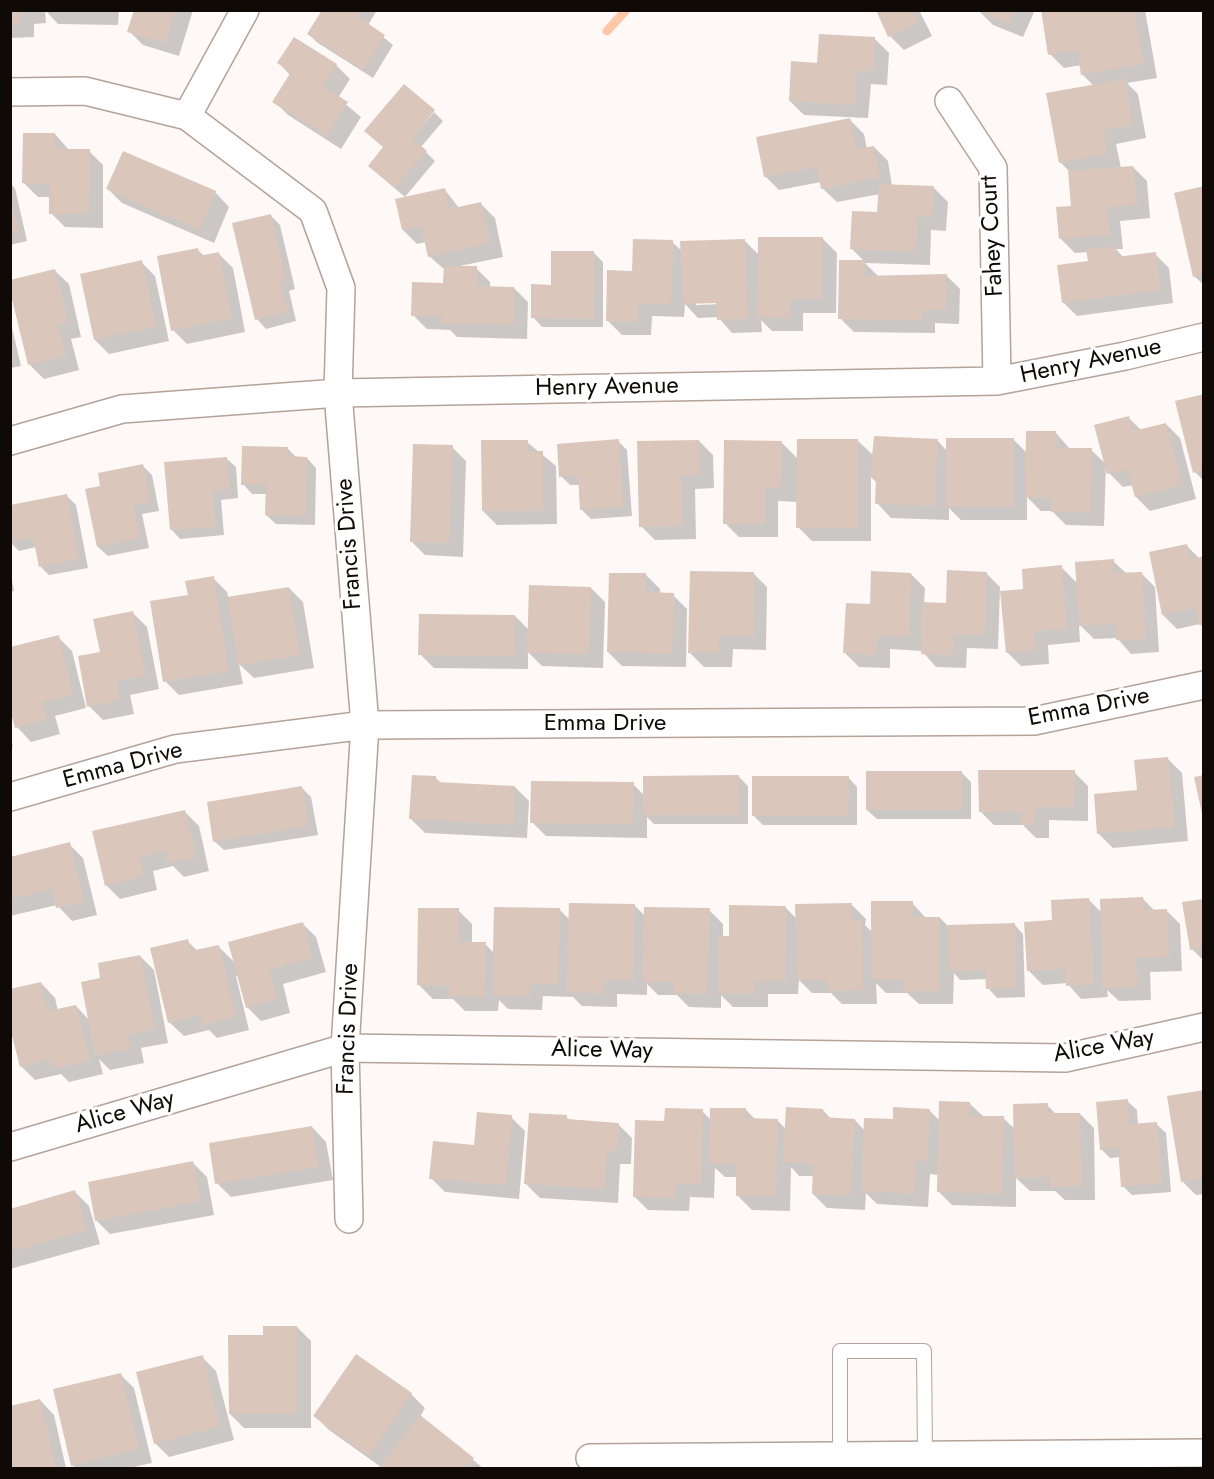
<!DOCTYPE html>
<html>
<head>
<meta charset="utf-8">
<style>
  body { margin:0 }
  #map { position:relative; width:1214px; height:1479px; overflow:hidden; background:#fef9f7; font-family:Jost,sans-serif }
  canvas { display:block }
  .frame { position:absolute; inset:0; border:12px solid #100a07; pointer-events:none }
</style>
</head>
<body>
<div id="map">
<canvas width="1214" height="1479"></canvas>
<div class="frame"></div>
</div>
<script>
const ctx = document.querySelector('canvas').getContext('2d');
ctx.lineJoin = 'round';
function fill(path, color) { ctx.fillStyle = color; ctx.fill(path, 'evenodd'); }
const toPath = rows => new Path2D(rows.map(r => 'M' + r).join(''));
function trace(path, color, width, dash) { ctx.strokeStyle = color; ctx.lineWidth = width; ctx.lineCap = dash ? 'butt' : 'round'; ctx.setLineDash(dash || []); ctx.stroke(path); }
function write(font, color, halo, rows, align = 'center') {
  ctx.font = font + ' Jost,sans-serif'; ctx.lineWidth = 6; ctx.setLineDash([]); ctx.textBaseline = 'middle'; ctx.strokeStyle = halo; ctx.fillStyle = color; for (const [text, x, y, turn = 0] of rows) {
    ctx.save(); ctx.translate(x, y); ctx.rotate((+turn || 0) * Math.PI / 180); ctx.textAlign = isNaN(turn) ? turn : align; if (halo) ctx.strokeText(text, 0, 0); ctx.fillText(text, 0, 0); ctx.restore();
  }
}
fill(toPath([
  [10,10,45,10,46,23,34,24,34,37,10,38],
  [45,10,119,10,118,25,58,24],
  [135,10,193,10,179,56,143,45,129,31],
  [323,10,377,10,368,25,393,45,373,78,318,43,308,34],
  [877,10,919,10,932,36,904,50,890,36],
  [1035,10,1023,37,993,25,979,11],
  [1045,10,1145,10,1157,78,1127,83,1138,94,1146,138,1116,144,1121,168,1133,167,1147,181,1150,218,1120,221,1123,249,1116,249,1124,258,1155,254,1169,268,1173,303,1077,316,1063,302,1089,262,1088,252,1075,253,1061,239,1073,208,1070,172,1060,162,1094,86,1082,74,1081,65,1064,68,1050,54],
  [875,39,889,53,887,85,871,84,868,118,804,115,790,101,818,65],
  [279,63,336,65,350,79,338,98,361,117,341,149,288,115,274,101,290,75],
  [434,112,443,121,421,147,435,161,405,197,379,175],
  [850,120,864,134,867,149,874,147,888,161,892,186,934,188,948,202,946,231,931,230,930,265,865,263,878,276,946,275,960,289,959,324,935,323,935,333,854,332,840,318,865,262,852,249,879,214,880,194,837,202,822,188,821,182,779,190,765,176],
  [55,134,69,150,89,151,103,165,103,228,65,227,51,213,51,197,38,197,24,183],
  [10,184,15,188,27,241,10,245],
  [1204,188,1204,285,1194,276],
  [108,189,215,192,229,207,214,243,122,203],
  [445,190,459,208,481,204,495,218,503,257,460,266,476,268,490,282,490,288,514,288,528,302,527,339,457,337,450,330,427,329,413,315,445,285,445,270,429,256,426,242,417,244,403,230],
  [270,215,280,225,295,289,289,291,296,321,266,329,257,319],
  [823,239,837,253,836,313,803,313,803,331,772,331,761,320,762,332,732,333,718,317,698,318,685,304,684,317,652,316,651,335,622,335,608,321,633,272,672,242,682,251,744,240,759,255],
  [723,301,723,304,696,305,696,302],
  [197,249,204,256,219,254,233,268,245,332,187,344,173,330],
  [594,253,603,262,603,327,542,327,533,317,552,286],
  [141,262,155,276,169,341,109,354,95,340],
  [54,270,69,284,81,337,71,339,79,370,44,379,30,365],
  [10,319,21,366,10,368],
  [1204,395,1204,481,1195,472],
  [1128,417,1142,431,1166,424,1180,438,1196,499,1150,511,1136,497,1133,485,1123,487,1109,473],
  [1056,433,1070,449,1091,450,1106,464,1104,526,1066,525,1052,511,1041,511,1027,497,1027,520,961,520,949,508,949,520,891,518,877,503,877,483,871,477,871,541,812,541,798,527,798,502,778,501,778,537,739,537,725,523,781,442,798,459,857,440,874,456,937,440,947,451,1013,439,1027,453],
  [618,441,627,450,632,516,591,519,582,510,580,485,570,485,561,476],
  [699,441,713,455,714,488,695,489,696,539,655,540,641,526],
  [527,442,556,466,557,524,497,525,483,511],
  [452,447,466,461,463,557,425,555,411,541],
  [288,449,297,458,307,458,316,468,315,525,276,524,266,515,267,494,252,494,243,484],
  [226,458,236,467,238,498,221,500,224,535,180,539,171,529],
  [143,466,152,475,159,511,142,514,149,548,108,556,98,547,102,487],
  [67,496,76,505,88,568,49,575,40,566,36,547,19,551,10,542],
  [1187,546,1200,559,1204,558,1204,628,1200,624,1177,629,1163,615],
  [1113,561,1127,574,1141,573,1155,587,1159,652,1131,654,1117,638,1094,639,1079,624,1080,642,1048,645,1049,664,1021,666,1007,652,1025,590,1061,567,1078,584],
  [10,570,14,591,10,592],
  [753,573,767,587,766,650,733,649,732,667,704,667,690,653],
  [986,573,1000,587,998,649,967,648,966,668,936,667,922,651,890,649,890,668,859,667,845,653,871,605,911,574,925,588,924,604,947,605],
  [646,575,660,589,660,594,673,595,687,609,686,667,622,666,608,652],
  [213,578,227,592,229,599,289,588,303,602,314,668,254,678,239,664,243,684,179,695,165,681,190,597],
  [591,588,605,602,603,668,542,666,528,652,528,669,434,668,420,654,515,616,529,630],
  [133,613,147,627,159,689,130,695,134,714,103,720,89,706],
  [58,637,72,651,86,708,55,716,60,734,31,742,17,727],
  [10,733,13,747,10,747],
  [1168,759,1182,773,1188,841,1113,848,1098,833],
  [1074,772,1088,786,1088,821,1049,820,1049,838,1036,838,1023,825,994,825,980,811],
  [962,773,971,782,971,819,877,819,867,810],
  [435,777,442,784,515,787,529,801,527,838,425,833,411,819],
  [739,777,748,786,748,824,654,824,647,817,647,838,546,836,532,822,633,784,645,796],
  [848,777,857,787,857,825,763,825,753,815],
  [302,788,311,797,318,835,224,850,214,841],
  [185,812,199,826,209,871,184,877,173,866,153,871,157,890,120,899,106,885],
  [69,844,83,858,97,915,72,921,57,905,10,916,10,858],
  [1143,899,1155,911,1166,910,1180,924,1182,971,1150,972,1151,1000,1119,1001,1107,990,1108,997,1081,999,1067,983,1043,985,1029,971,1054,922,1089,900,1102,913],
  [1204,900,1204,958,1201,958,1192,949],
  [912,903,926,918,940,918,948,926,1014,924,1023,934,1025,997,997,998,988,988,987,979,960,980,954,973,953,1004,919,1004,907,993,886,993,876,983,877,1004,842,1004,831,993,812,993,799,980,798,994,768,994,768,1007,733,1007,721,995,721,1008,689,1007,677,995,658,995,647,984,647,995,617,994,617,1007,582,1006,573,997,543,996,542,1010,508,1009,499,1000,498,1011,465,1011,453,999,433,999,419,985,458,910,472,924,472,944,485,944,495,954,559,909,570,920,635,906,645,916,709,910,723,924,723,938,730,938,785,907,797,919,851,904,866,919,865,925,873,933],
  [302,923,316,937,326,972,283,984,290,1013,261,1021,247,1007,239,975,236,976,249,1030,217,1038,209,1030,184,1036,169,1022,187,941,198,951,218,946,236,964],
  [140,956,154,970,168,1043,141,1048,144,1063,110,1070,99,1059,103,1074,69,1082,61,1074,35,1080,21,1066,41,983,55,998,58,1011,76,1006,89,1020,102,979],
  [1204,1092,1204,1194,1196,1195,1182,1181],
  [1127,1101,1137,1110,1138,1125,1156,1124,1166,1133,1171,1192,1132,1195,1123,1186,1120,1157,1110,1158,1101,1149],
  [970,1104,984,1117,1003,1118,1015,1129,1047,1105,1057,1115,1080,1114,1094,1128,1095,1200,1065,1200,1055,1191,1030,1191,1016,1178,1016,1207,952,1205,938,1191,939,1175,930,1174,928,1207,877,1204,866,1193,865,1210,827,1208,813,1194,814,1176,799,1176,791,1167,790,1211,752,1210,738,1196,738,1177,725,1177,715,1168,714,1198,690,1197,689,1211,648,1210,634,1196,666,1123,702,1111,711,1120,746,1110,756,1120,777,1120,787,1130,823,1110,831,1119,855,1120,865,1131,929,1110,940,1121],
  [511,1117,525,1131,519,1199,445,1192,431,1178],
  [566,1117,571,1121,618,1124,632,1138,631,1164,620,1164,618,1203,540,1198,526,1184],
  [312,1127,326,1142,333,1180,231,1197,217,1183],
  [193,1163,207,1177,214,1215,110,1234,96,1220],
  [75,1192,89,1206,100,1244,10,1269,10,1210],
  [297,1327,311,1341,311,1428,244,1428,230,1414],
  [356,1356,411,1394,425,1408,420,1417,483,1468,380,1468,381,1467,329,1430,315,1416],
  [202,1357,216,1371,234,1440,169,1457,155,1443],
  [120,1374,134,1388,152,1463,129,1468,76,1468,72,1465],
  [40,1400,54,1415,66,1468,10,1468,10,1407]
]), '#0003');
trace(toPath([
  [607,31,626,10]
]), '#fec7a8', 9);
fill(toPath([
  [10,10,20,10,20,24,10,24],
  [134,10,175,10,165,43,127,32],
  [322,10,362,10,358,17,385,35,363,70,307,34],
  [876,10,913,10,919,22,888,37],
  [976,10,1015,10,1009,24],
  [1041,10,1134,10,1144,64,1081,75,1077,50,1048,55],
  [819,34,875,37,874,71,857,70,855,105,789,101,791,61,817,63],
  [294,37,337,64,323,86,348,102,326,136,272,102,291,72,277,63],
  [1125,79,1133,125,1103,130,1107,154,1059,163,1046,93],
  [404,84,435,110,412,138,427,151,395,188,368,166,383,147,364,131],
  [850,118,857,149,874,146,880,177,821,189,817,167,764,177,756,137],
  [23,133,55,133,55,149,90,149,89,214,49,214,49,184,22,183],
  [123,151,216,191,199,230,106,189],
  [1133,166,1137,205,1107,207,1110,235,1059,239,1056,207,1071,206,1068,171],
  [879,184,934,186,933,217,917,216,916,252,850,249,852,211,877,212],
  [1204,186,1204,274,1193,277,1174,193],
  [445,188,449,209,481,202,490,243,428,257,421,226,402,230,395,199],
  [11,201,19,232,10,234,10,202],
  [271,214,286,280,280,282,288,312,255,320,232,223],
  [758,237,823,237,822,299,790,299,790,318,757,317],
  [633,239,673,240,671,304,638,303,638,322,606,321,607,270,632,271],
  [745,239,748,318,717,320,716,303,683,304,680,241],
  [1115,246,1116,257,1156,252,1160,290,1062,303,1057,265,1088,261,1086,250],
  [198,248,199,256,219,252,232,318,171,331,157,256],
  [551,251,594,251,594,319,531,318,531,284,551,285],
  [142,260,156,327,94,340,80,274],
  [839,260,865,260,865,276,947,274,946,310,922,310,921,320,838,319],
  [444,266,477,266,477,286,514,287,514,325,442,324,442,317,411,316,412,282,443,283],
  [55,269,68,323,58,325,66,356,28,365,10,291,10,280],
  [1204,394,1204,470,1193,473,1175,401],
  [1129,416,1133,431,1166,423,1183,485,1135,497,1127,469,1107,474,1094,425],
  [1026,431,1056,431,1057,448,1092,448,1091,513,1051,512,1051,498,1025,497],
  [874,436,938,439,935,506,875,504,876,478,870,478],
  [946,438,1014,438,1014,507,946,507],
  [619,439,623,507,580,510,578,475,559,477,557,444],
  [797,439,858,439,858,528,796,528],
  [481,440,528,440,528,451,543,451,543,511,482,511],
  [699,440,700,475,681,476,683,526,639,527,637,441],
  [724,440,782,441,781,488,765,488,765,524,723,524],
  [413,444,453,445,449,543,410,542],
  [242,446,288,447,288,456,307,457,306,516,265,515,266,485,241,485],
  [227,457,229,490,213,491,215,527,170,530,164,462],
  [143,464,151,502,134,505,140,538,97,547,85,489,100,486,98,473],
  [67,494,79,559,39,567,33,537,10,542,10,505],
  [1187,544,1191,559,1204,556,1204,624,1199,625,1196,608,1162,615,1149,552],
  [1114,559,1115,573,1142,572,1146,639,1116,640,1115,624,1079,626,1075,562],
  [1062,565,1067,629,1034,631,1036,650,1006,653,1000,591,1023,589,1022,569],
  [947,570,987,572,985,635,954,634,953,655,921,654,922,602,946,603],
  [690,571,754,572,753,637,719,636,719,653,688,653],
  [871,571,911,573,909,637,877,636,876,655,843,653,846,603,870,604],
  [609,573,646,573,646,592,674,593,672,654,607,652],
  [214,576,229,671,163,682,150,601,188,595,185,581],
  [529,585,591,587,589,654,527,653],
  [289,587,300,655,238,665,227,597],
  [133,611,146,676,117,681,120,700,87,707,78,656,100,652,93,619],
  [419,614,515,615,515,656,418,655],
  [59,635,73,695,42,702,47,720,15,728,10,709,10,647],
  [1168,757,1175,827,1097,834,1094,794,1137,790,1134,760],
  [978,770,1075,770,1074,807,1036,807,1035,825,1020,825,1021,812,979,812],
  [866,771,962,771,962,810,866,810],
  [412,775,436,776,436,782,515,786,513,825,409,819],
  [739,775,740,815,643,815,643,776],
  [1204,775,1204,817,1203,818,1194,777],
  [752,776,849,776,848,816,752,816],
  [531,781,634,782,633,824,530,823],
  [302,786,309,826,213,842,207,802],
  [185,810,196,857,168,863,165,851,140,857,144,876,105,886,92,831],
  [70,842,84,902,56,908,52,889,10,899,10,857],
  [1143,897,1144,910,1167,909,1169,957,1136,958,1137,987,1103,988,1100,899],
  [1089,898,1094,984,1066,986,1065,969,1027,971,1024,922,1052,920,1051,900],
  [1204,899,1204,948,1190,950,1182,902],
  [871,901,913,901,913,917,940,917,940,991,903,991,903,980,871,979],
  [569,903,635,904,633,981,604,980,603,994,566,992],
  [852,903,852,920,862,920,863,990,827,991,827,980,797,980,795,904],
  [729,905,786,906,785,981,755,981,755,994,718,993,718,936,729,936],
  [494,907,560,908,558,984,529,983,529,996,492,996],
  [644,907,710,908,707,994,673,993,673,982,642,982],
  [418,908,459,908,459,942,486,942,485,997,449,997,449,986,417,985],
  [303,922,312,958,269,970,277,999,246,1008,228,942],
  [1015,923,1016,988,986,989,985,970,949,971,948,925],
  [188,939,191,951,219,945,236,1016,202,1025,199,1015,168,1023,150,948],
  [140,955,155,1029,127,1035,130,1049,95,1056,81,982,100,978,98,963],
  [41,982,48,1011,76,1005,90,1060,54,1069,51,1059,20,1067,10,1028,10,989],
  [1204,1090,1204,1178,1181,1182,1167,1096],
  [1128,1099,1130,1124,1157,1122,1162,1183,1121,1187,1118,1148,1100,1150,1096,1102],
  [939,1101,970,1102,971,1116,1004,1116,1002,1194,937,1192],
  [1048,1103,1048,1113,1080,1113,1082,1186,1050,1187,1050,1177,1014,1178,1013,1104],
  [786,1107,823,1109,823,1117,855,1119,851,1196,812,1194,813,1164,783,1162],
  [893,1107,930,1109,927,1161,916,1161,915,1194,861,1191,864,1118,893,1119],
  [665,1108,703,1109,701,1184,676,1183,676,1198,633,1197,635,1120,664,1121],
  [710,1108,746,1108,746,1118,778,1119,776,1197,736,1196,736,1164,709,1164],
  [477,1112,512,1115,506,1185,429,1179,433,1141,474,1145],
  [529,1113,567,1115,567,1119,619,1123,617,1151,607,1150,604,1189,524,1184],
  [312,1126,319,1167,215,1184,209,1143],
  [193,1161,201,1201,95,1221,88,1182],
  [75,1190,87,1230,10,1252,10,1209],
  [263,1326,297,1326,297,1414,229,1414,228,1335,263,1335],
  [356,1354,412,1393,369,1456,313,1416],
  [203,1355,220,1426,154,1444,136,1372],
  [121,1373,139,1449,71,1466,53,1389],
  [40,1399,56,1468,10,1468,10,1406],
  [420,1415,474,1458,466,1468,378,1468]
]), '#dac6bb');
const service = toPath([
  [840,1456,840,1351,924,1351,925,1455]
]);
const minor = toPath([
  [10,92,85,91,187,116,313,211,341,288,338,393,365,725,345,1048,349,1219],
  [949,101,993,168,997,381],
  [187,116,245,10],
  [10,441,122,409,338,393,997,381,1125,356,1204,337],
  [10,797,175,749,365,725,1034,721,1204,685],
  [10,1147,345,1048,1065,1058,1204,1027],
  [590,1458,1204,1453]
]);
trace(service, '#b5a298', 16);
trace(minor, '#b5a298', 30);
trace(service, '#fff', 14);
trace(minor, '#fff', 27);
write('24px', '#100a07', '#fff', [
  ["Fahey Court",993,236,-93],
  ["Henry Avenue",1091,362,-12],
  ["Henry Avenue",607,388,-1],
  ["Francis Drive",350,544,-94],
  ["Emma Drive",1089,708,-11],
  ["Emma Drive",605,724],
  ["Emma Drive",123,766,-15],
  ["Francis Drive",349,1029,-88],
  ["Alice Way",1104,1047,-10],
  ["Alice Way",602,1051,1],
  ["Alice Way",125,1113,-16]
]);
</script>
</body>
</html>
